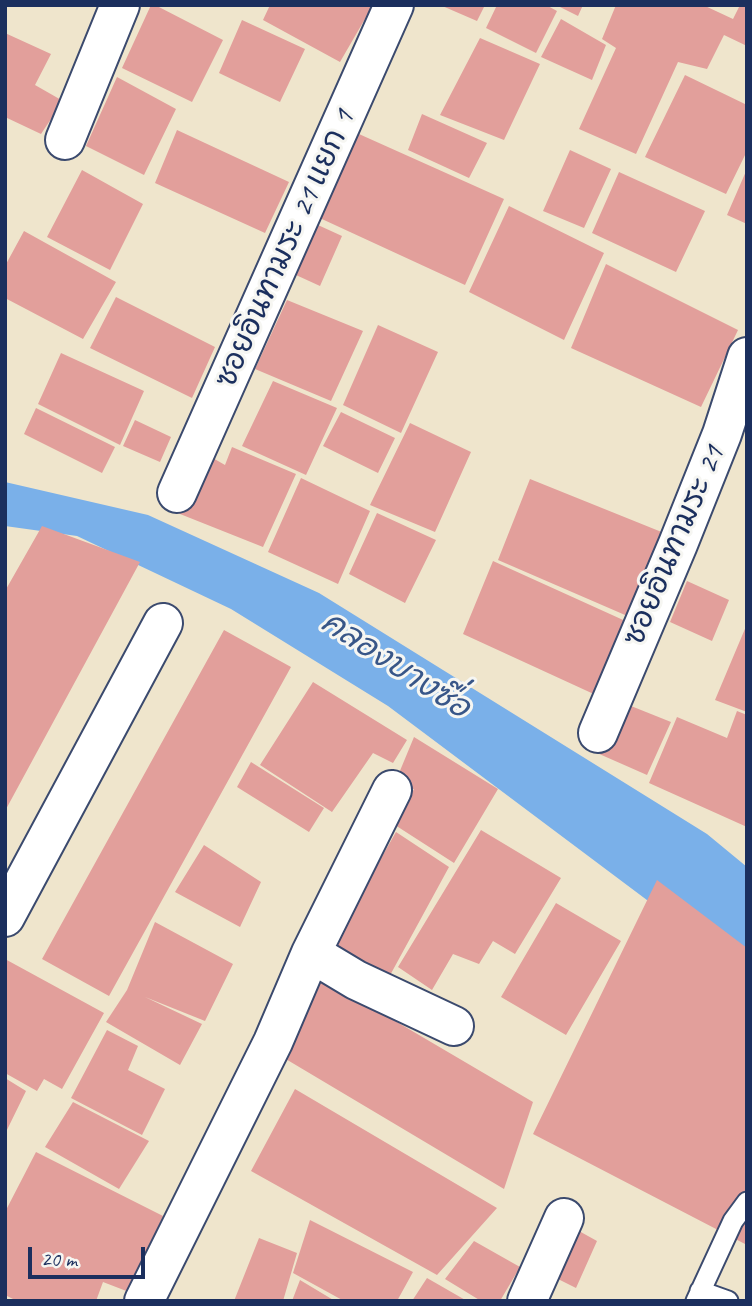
<!DOCTYPE html>
<html>
<head>
<meta charset="utf-8">
<style>
  body { margin:0 }
  #map { position:relative; width:752px; height:1306px; overflow:hidden; background:#efe5cc; font-family:Caveat,sans-serif }
  canvas { display:block }
  .frame { position:absolute; inset:0; border:7px solid #1b2f5e; pointer-events:none }
  .scale { position:absolute; left:28px; top:1247px; width:117px; height:32px; box-sizing:border-box; border:4px solid #1b2f5e; border-top:0; padding-left:9px; font-size:21px; line-height:24px; white-space:nowrap; color:#1b2f5e; -webkit-text-stroke:5px #f6f6f2; paint-order:stroke }
</style>
</head>
<body>
<div id="map">
<canvas width="752" height="1306"></canvas>
<div class="frame"></div>
<div class="scale">20 m</div>
</div>
<script>
const ctx = document.querySelector('canvas').getContext('2d');
ctx.lineJoin = 'round';
function fill(path, color) { ctx.fillStyle = color; ctx.fill(path, 'evenodd'); }
const toPath = rows => new Path2D(rows.map(r => 'M' + r).join(''));
function trace(path, color, width, dash) { ctx.strokeStyle = color; ctx.lineWidth = width; ctx.lineCap = dash ? 'butt' : 'round'; ctx.setLineDash(dash || []); ctx.stroke(path); }
function write(font, color, halo, rows, align = 'center') {
  ctx.font = font + ' Caveat,"Playpen Sans Thai",sans-serif'; ctx.lineWidth = 6; ctx.setLineDash([]); ctx.textBaseline = 'middle'; ctx.strokeStyle = halo; ctx.fillStyle = color; for (const [text, x, y, turn = 0] of rows) {
    ctx.save(); ctx.translate(x, y); ctx.rotate((+turn || 0) * Math.PI / 180); ctx.textAlign = isNaN(turn) ? turn : align; if (halo) ctx.strokeText(text, 0, 0); ctx.fillText(text, 0, 0); ctx.restore();
  }
}
fill(toPath([
  [5,482,148,515,319,593,707,834,747,867,747,975,388,706,231,609,77,536,5,526]
]), '#7ab0e9');
fill(toPath([
  [151,5,155,5,223,40,192,102,122,68],
  [270,5,373,5,340,62,263,20],
  [440,5,485,5,477,21],
  [497,5,546,5,557,11,536,53,486,28],
  [556,5,583,5,578,16],
  [616,5,703,5,733,19,740,5,747,5,747,46,724,35,707,69,678,62,636,154,579,129,616,48,602,39],
  [561,19,606,45,592,80,541,57],
  [242,20,305,49,280,102,219,73],
  [5,33,51,54,35,85,63,101,41,134,5,117],
  [480,38,540,64,504,140,440,115],
  [685,75,747,105,747,151,726,194,645,157],
  [117,77,176,109,144,175,86,146],
  [422,114,487,143,469,178,408,150],
  [177,130,289,182,265,233,155,183],
  [350,130,504,199,465,285,311,214],
  [570,150,611,169,584,228,543,211],
  [747,169,747,224,727,215],
  [82,170,143,204,110,270,47,237],
  [619,172,705,211,676,272,592,233],
  [509,206,604,253,564,340,469,292],
  [307,220,342,236,320,286,285,270],
  [24,231,116,282,83,339,5,298,5,266],
  [606,264,738,330,701,407,571,348],
  [116,297,215,347,192,398,90,348],
  [287,300,363,331,331,401,255,369],
  [378,325,438,352,401,433,343,405],
  [61,353,144,391,120,445,38,404],
  [273,381,337,408,306,475,242,446],
  [36,408,115,447,102,473,24,434],
  [341,412,395,438,378,473,323,446],
  [135,420,171,437,160,462,123,446],
  [410,423,471,452,435,532,370,505],
  [232,447,296,474,263,547,175,512,204,453,225,465],
  [301,478,370,511,338,584,268,552],
  [530,479,669,535,632,618,498,560],
  [377,513,436,540,405,603,349,574],
  [42,526,140,562,5,811,5,591],
  [493,561,632,624,598,696,463,634],
  [687,581,729,600,712,641,670,622],
  [747,624,747,712,715,700],
  [224,630,291,667,109,996,42,959],
  [313,682,407,740,393,763,373,753,332,812,260,765],
  [621,702,671,722,647,775,597,753],
  [737,711,747,715,747,827,649,783,677,717,727,738],
  [414,737,498,789,454,863,395,825,414,789,392,790],
  [251,762,324,808,309,832,237,787],
  [481,830,561,878,515,954,493,941,479,964,453,954,432,990,398,967],
  [396,832,449,867,388,979,331,946],
  [204,845,261,882,240,927,175,892],
  [657,880,747,948,745,1244,533,1134],
  [556,903,621,941,566,1035,501,997],
  [155,922,233,964,205,1021,145,997,202,1024,180,1065,106,1022,127,990],
  [5,959,104,1013,62,1089,44,1079,37,1091,5,1073],
  [322,978,533,1102,504,1189,279,1055],
  [107,1030,138,1046,128,1070,165,1089,142,1135,71,1098],
  [5,1078,26,1091,5,1134],
  [295,1089,497,1208,437,1275,251,1171],
  [73,1102,149,1141,119,1189,45,1147],
  [36,1152,163,1216,129,1292,103,1282,96,1301,17,1301,5,1295,5,1212],
  [310,1220,413,1272,397,1301,344,1301,293,1273],
  [570,1226,597,1241,576,1288,548,1274],
  [259,1238,297,1253,283,1301,234,1301],
  [474,1241,520,1267,500,1301,481,1301,445,1279],
  [427,1278,467,1301,412,1301],
  [300,1280,335,1301,292,1301]
]), '#e29f9b');
const lane = toPath([
  [700,1291,728,1301],
  [696,1301,733,1221,747,1202]
]);
const street = toPath([
  [65,140,120,5],
  [177,493,394,5],
  [598,733,678,544,722,434,747,357],
  [5,917,163,623],
  [311,953,356,980,454,1026],
  [144,1301,273,1042,311,953,392,790],
  [527,1301,564,1218]
]);
trace(lane, '#3b4a6e', 23);
trace(street, '#3b4a6e', 42);
trace(lane, '#fff', 19);
trace(street, '#fff', 38);
write('30px', '#1b2f5e', '#f6f6f2', [
  ["ซอยอินทามระ 21 แยก 1",286,249,-66],
  ["ซอยอินทามระ 21",675,546,-67]
]);
write('italic 32px', '#385688', '#f6f6f2', [
  ["คลองบางซื่อ",395,666,33]
]);
</script>
</body>
</html>
